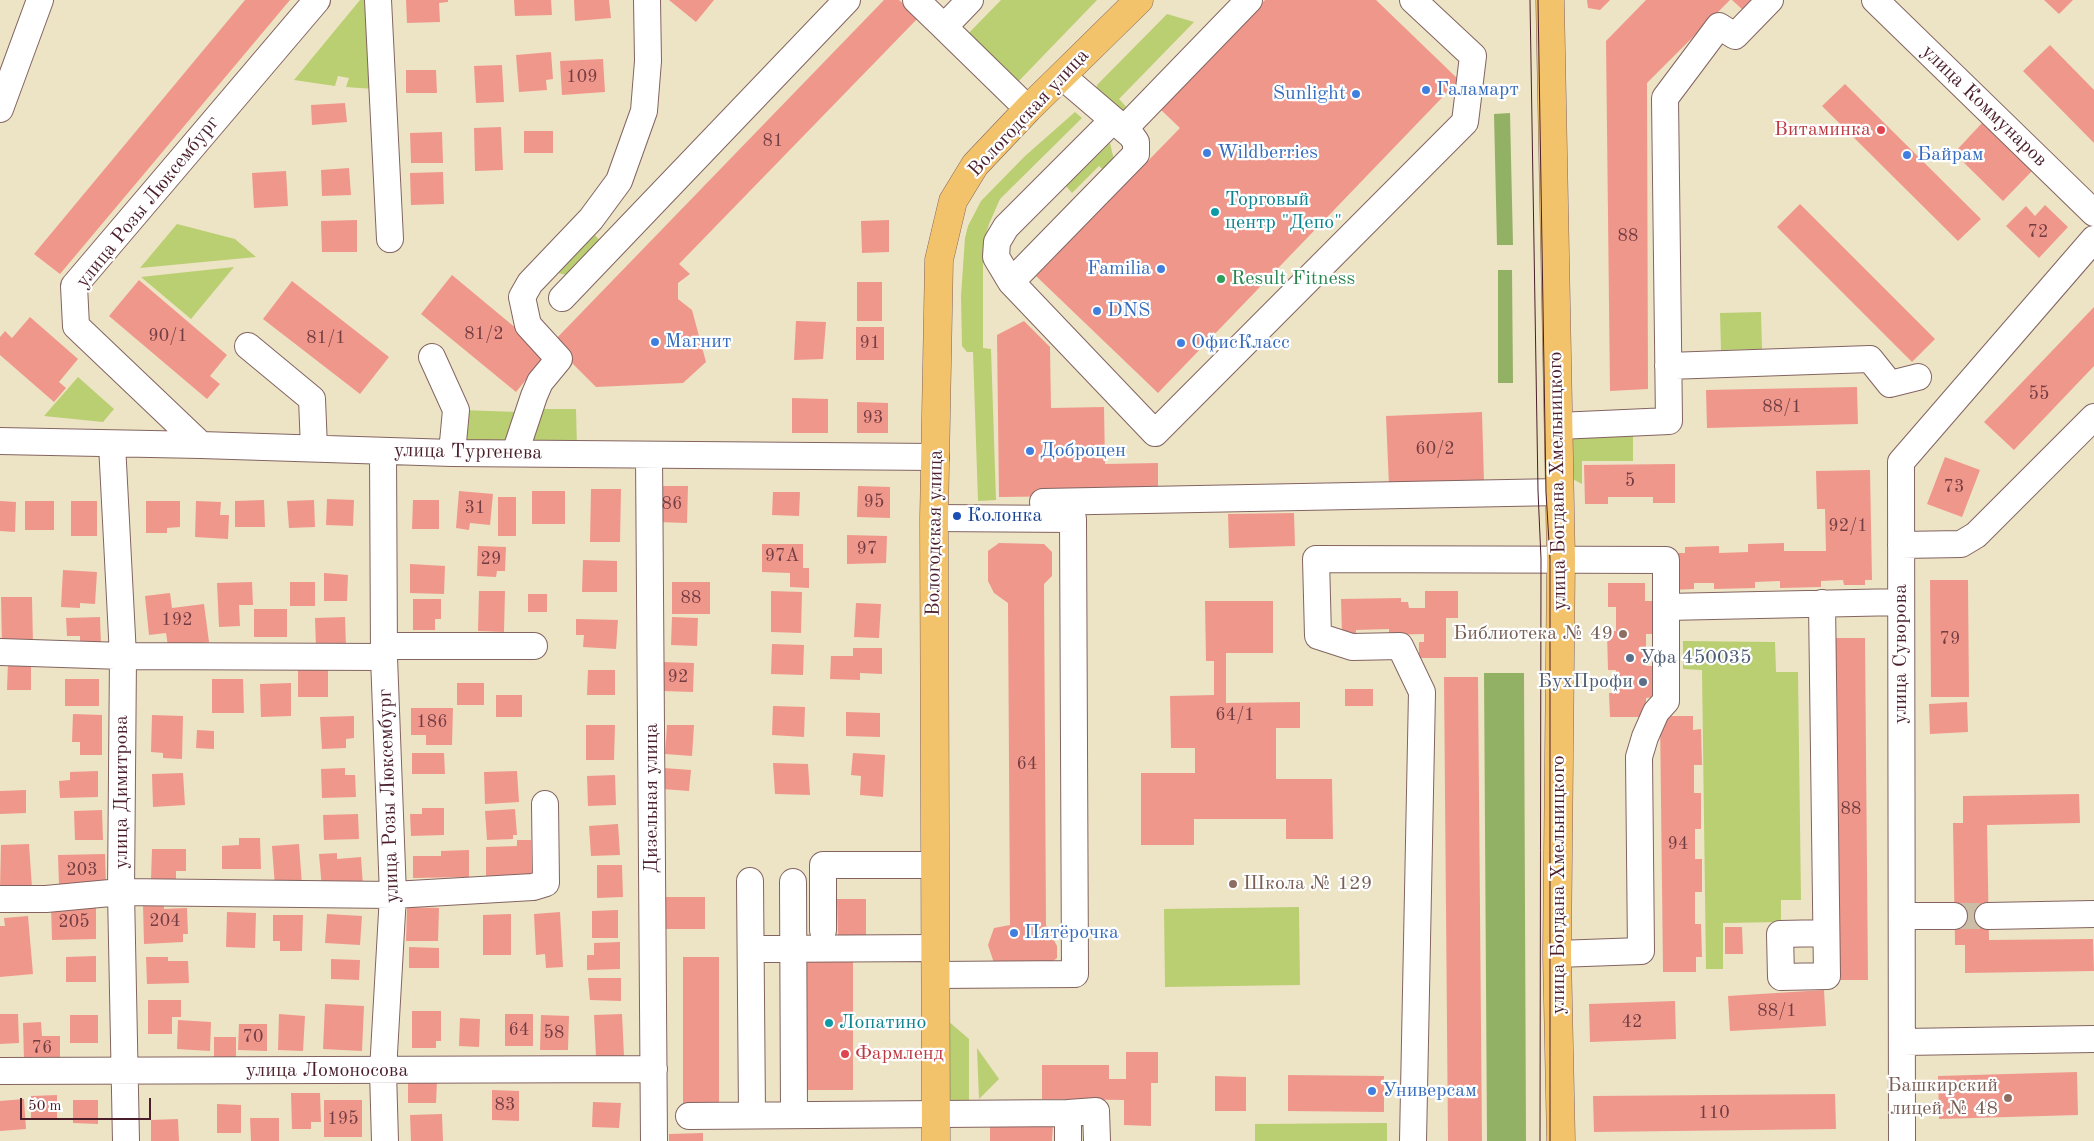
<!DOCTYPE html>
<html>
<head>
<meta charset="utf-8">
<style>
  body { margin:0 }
  #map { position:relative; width:2094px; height:1141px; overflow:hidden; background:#ede4c5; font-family:"Old Standard TT",serif }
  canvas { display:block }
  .scale { position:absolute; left:20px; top:1098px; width:131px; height:22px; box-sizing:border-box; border:2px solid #4a1f2b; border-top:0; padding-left:6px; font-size:15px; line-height:18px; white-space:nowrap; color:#4a1f2b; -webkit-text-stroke:4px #fff; paint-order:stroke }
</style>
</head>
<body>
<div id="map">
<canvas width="2094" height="1141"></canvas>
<div class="scale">50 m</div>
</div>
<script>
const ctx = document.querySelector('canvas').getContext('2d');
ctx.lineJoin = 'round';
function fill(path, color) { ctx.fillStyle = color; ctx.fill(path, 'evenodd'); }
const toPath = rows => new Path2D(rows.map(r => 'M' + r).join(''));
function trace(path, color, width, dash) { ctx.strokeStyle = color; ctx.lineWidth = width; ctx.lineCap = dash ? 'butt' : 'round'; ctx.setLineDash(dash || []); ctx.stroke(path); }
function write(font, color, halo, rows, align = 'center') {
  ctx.font = font + ' "Old Standard TT",serif'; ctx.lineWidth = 4.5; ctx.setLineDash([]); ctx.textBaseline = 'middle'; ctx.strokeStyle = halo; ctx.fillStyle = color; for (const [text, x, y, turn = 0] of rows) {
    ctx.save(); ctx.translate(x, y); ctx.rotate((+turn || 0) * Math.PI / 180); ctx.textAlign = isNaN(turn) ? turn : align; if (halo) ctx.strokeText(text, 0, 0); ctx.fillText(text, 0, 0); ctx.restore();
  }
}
fill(toPath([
  [360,0,373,0,374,89,346,87,349,78,338,76,335,86,294,80],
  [1001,0,1097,0,1014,86,964,38],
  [1167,14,1194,22,1119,99,1129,110,1121,118,1096,91,1097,85],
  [1075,112,1082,118,1000,199,989,224,983,245,983,348,991,349,996,500,978,501,973,352,967,352,962,346,961,296,965,238,968,226,981,201,1025,156],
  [1110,143,1114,160,1107,173,1099,166,1072,193,1066,186],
  [177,224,235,239,256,257,140,268],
  [587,234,595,235,601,242,575,277,558,273,530,301],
  [234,267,191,319,141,277],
  [1761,312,1762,349,1721,350,1720,313],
  [78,377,114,409,103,422,44,416],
  [540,409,576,409,577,449,530,449],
  [461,410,518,412,507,447,461,446],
  [1633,428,1633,461,1582,461,1582,484,1567,476,1567,436],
  [1683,641,1775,642,1776,672,1798,672,1801,900,1781,900,1781,922,1723,923,1723,969,1706,969,1702,670,1683,669],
  [1299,907,1300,985,1165,987,1164,909],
  [940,1014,969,1039,969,1108,940,1107],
  [977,1048,999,1079,979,1099],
  [1387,1123,1387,1141,1255,1141,1255,1124]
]), '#bace72');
fill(toPath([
  [1510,113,1513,245,1497,245,1494,114],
  [1498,270,1512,270,1513,383,1498,383],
  [1484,673,1524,673,1526,1141,1487,1141]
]), '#93b164');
fill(toPath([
  [245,0,290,0,60,274,34,254],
  [406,0,448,0,448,2,439,3,440,22,407,23],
  [514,0,551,0,552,15,515,16],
  [574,0,609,0,611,18,575,21],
  [669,0,714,0,696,22],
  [884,0,899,0,919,17,679,264,690,274,678,283,678,299,692,310,706,362,683,383,596,387,552,343],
  [1265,0,1376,0,1459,80,1158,393,1036,276,1180,128,1160,109],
  [1587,0,1610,0,1600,10,1588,8],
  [1646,0,1730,0,1647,83,1648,389,1610,391,1606,41],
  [1732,0,1753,0,1743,10],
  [2044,0,2073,0,2059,14],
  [2050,45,2094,90,2094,143,2023,71],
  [551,52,553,79,546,80,547,90,519,92,516,55],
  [603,59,605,92,562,95,560,61],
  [502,65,504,102,476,103,474,66],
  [406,70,436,70,437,93,406,93],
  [1845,84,1981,219,1958,241,1822,106],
  [345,103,347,122,312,125,311,105],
  [1982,123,2032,171,2003,201,1954,153],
  [501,127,503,170,475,171,474,128],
  [524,131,553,131,553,153,524,153],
  [442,132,443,163,411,163,410,133],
  [349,168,351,195,322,196,321,170],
  [286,171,288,206,254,208,252,173],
  [443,172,444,204,411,205,410,173],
  [1800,204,1935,339,1912,362,1777,227],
  [2045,205,2068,227,2039,258,2006,226,2026,206,2035,216],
  [357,220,357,252,322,252,321,221],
  [889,220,889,252,862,253,861,221],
  [452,275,547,354,516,392,421,314],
  [139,280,227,355,210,376,220,384,207,399,109,316],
  [292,281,389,357,360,394,263,319],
  [857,282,882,282,882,321,857,321],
  [2094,307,2094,366,2014,450,1984,422],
  [30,317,78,359,59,382,66,388,54,402,0,355,0,337,5,331,12,338],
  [796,321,826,322,823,359,794,360],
  [1024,321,1050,347,1051,408,1104,407,1105,464,1158,463,1158,495,999,497,997,335],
  [856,327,884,327,884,360,856,360],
  [1857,387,1858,424,1707,428,1706,390],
  [792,398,828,399,828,433,792,433],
  [857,402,888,403,888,433,857,433],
  [1482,412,1484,482,1389,486,1386,416],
  [1945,457,1980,470,1962,517,1927,504],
  [1675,464,1675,503,1653,503,1653,497,1608,497,1608,504,1585,504,1584,465],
  [1870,470,1872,580,1865,580,1865,585,1844,585,1843,580,1821,581,1821,587,1780,588,1780,581,1755,582,1755,588,1714,589,1714,583,1694,583,1694,589,1671,590,1670,553,1685,553,1685,547,1719,546,1719,553,1748,552,1748,544,1784,543,1784,551,1826,551,1825,509,1817,509,1816,471],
  [657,486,688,486,687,523,656,522],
  [858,486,890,487,890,518,857,517],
  [591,489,621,489,620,542,590,542],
  [459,491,493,494,490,525,470,523,469,530,456,528],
  [532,491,565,491,565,524,532,524],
  [773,492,800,492,799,516,772,515],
  [498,497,516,497,516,536,498,536],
  [327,499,354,500,353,526,326,525],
  [264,500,265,527,235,527,235,501],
  [314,500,315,527,289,528,287,501],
  [413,500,439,500,439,529,412,529],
  [0,501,16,502,15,532,0,531],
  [25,501,54,501,54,530,25,530],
  [71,501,97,501,97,536,71,536],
  [146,501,180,501,180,527,167,528,167,533,146,533],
  [196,501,221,502,220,515,229,515,228,539,195,537],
  [1294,513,1295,546,1229,548,1228,514],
  [847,535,887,536,886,563,847,564],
  [999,543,1044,544,1052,552,1052,576,1044,584,1046,925,1057,946,1057,958,1043,968,994,963,988,945,994,928,1010,925,1008,603,994,593,988,581,988,551],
  [762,544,803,544,803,568,809,568,809,588,790,587,790,573,762,572],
  [478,546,506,547,505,571,497,571,496,577,477,576],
  [583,560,617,561,617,592,582,592],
  [410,564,445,566,444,594,410,593],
  [63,570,97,572,95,604,80,603,80,608,61,607],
  [324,573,348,575,347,601,324,601],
  [1930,580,1968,580,1969,697,1931,697],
  [252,582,253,605,239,605,240,626,219,627,217,583],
  [290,582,315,582,315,606,290,606],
  [672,582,710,582,710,614,672,614],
  [1608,583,1645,583,1645,601,1652,601,1652,634,1646,634,1646,666,1652,666,1653,697,1646,698,1646,717,1610,717,1609,693,1616,693,1616,670,1608,670,1607,631,1616,631,1616,607,1608,607],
  [479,591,505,591,504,632,478,631],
  [771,591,802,592,801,633,771,632],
  [1425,591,1458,591,1458,618,1446,618,1446,658,1419,658,1419,642,1424,642,1424,634,1389,635,1389,629,1356,630,1356,634,1342,635,1341,599,1401,598,1401,602,1408,602,1409,608,1425,608],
  [170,593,172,608,204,604,209,642,168,646,166,633,149,635,145,596],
  [528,594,547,594,547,612,528,612],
  [1,597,32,597,33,645,2,645],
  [413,599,441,599,441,619,435,619,435,630,413,630],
  [1205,601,1273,601,1273,653,1226,653,1226,703,1300,702,1300,728,1276,728,1276,779,1332,779,1333,839,1286,839,1286,819,1194,819,1194,845,1141,845,1141,773,1195,773,1195,748,1171,748,1170,696,1214,695,1214,661,1206,661],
  [856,603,881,604,879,638,854,637],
  [254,609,287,609,287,637,254,637],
  [100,617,101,646,80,647,80,636,67,636,66,618],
  [345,617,346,647,316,648,315,618],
  [672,617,698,618,697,646,671,645],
  [576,619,618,620,616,649,583,647,584,635,576,635],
  [1833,638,1865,638,1868,980,1837,980],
  [772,644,804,645,803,675,771,674],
  [853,648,882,648,882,674,860,673,860,680,830,679,831,656,853,656],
  [8,662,31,663,31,690,7,690],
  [663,662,694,663,693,692,662,691],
  [298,669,328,669,328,697,298,697],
  [588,670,615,670,615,695,587,695],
  [1444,677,1478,677,1482,1141,1448,1141],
  [65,679,99,679,99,706,65,706],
  [212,679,243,679,244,713,212,713],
  [291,683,291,716,261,717,260,684],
  [457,683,484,683,484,705,457,705],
  [1345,689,1373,689,1373,706,1345,706],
  [496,695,522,695,522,717,496,717],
  [1967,702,1968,732,1930,734,1929,704],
  [773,706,805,707,804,737,772,735],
  [411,708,453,708,452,745,426,745,426,735,411,735],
  [846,712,880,713,880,737,846,736],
  [73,714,102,715,102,755,80,755,80,742,72,742],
  [152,715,183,716,182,759,163,758,163,753,151,752],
  [354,716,354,738,346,739,346,748,322,749,320,717],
  [1660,716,1693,716,1693,730,1701,729,1702,765,1694,765,1694,793,1701,793,1701,829,1695,829,1695,859,1702,859,1702,892,1695,892,1695,924,1701,924,1702,957,1696,957,1696,972,1663,972],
  [586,725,615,725,614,760,586,760],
  [667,725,694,725,692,756,665,754],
  [197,730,214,731,214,749,196,748],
  [412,753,444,753,445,774,412,774],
  [853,753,885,755,883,797,860,795,861,776,851,775],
  [773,763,808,764,810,795,775,794],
  [345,768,345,775,355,775,356,797,322,798,321,769],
  [664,768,691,770,689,791,662,789],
  [98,771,98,797,60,798,59,781,70,780,70,772],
  [517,771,519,802,485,804,484,772],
  [183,773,185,805,153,807,152,774],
  [615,775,616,805,588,806,587,776],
  [26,790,26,813,0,814,0,791],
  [2079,794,2080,823,1987,825,1989,940,2093,939,2094,971,1965,973,1965,945,1955,945,1953,823,1963,823,1963,796],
  [422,808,444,808,444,835,411,836,410,814,422,814],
  [515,809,517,835,513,835,513,839,487,840,485,811],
  [102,810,103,840,75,840,74,811],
  [358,814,359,839,324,840,323,815],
  [618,824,620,855,591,856,589,826],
  [239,838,260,838,261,869,222,869,222,846,239,845],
  [517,840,531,840,532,881,513,875,486,876,486,847,517,846],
  [29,844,32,888,0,889,1,845],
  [299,844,302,885,275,887,272,846],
  [152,849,186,849,186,871,176,871,176,879,151,879],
  [469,850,469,877,413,878,413,856,441,856,441,851],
  [337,853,337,859,361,857,363,886,322,889,319,854],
  [105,854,106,885,59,886,58,855],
  [597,865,622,865,623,897,597,898],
  [666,897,705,897,705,929,666,929],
  [837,899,866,899,866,942,838,942],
  [96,904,96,939,52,940,51,905],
  [143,904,164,904,164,909,187,908,188,934,183,934,183,942,144,944],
  [407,907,439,908,438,941,406,941],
  [618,910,618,938,592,938,592,911],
  [227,912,256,913,255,948,226,947],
  [560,912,563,967,546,968,545,954,536,955,534,914],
  [327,914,362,916,360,945,325,943],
  [511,914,511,955,483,955,483,915],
  [273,915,303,915,302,951,280,951,280,941,273,941],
  [28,916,33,974,0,977,0,926,5,926,4,918],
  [1725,927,1742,927,1743,954,1725,954],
  [620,942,620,969,587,970,587,955,594,955,594,943],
  [409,947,439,948,439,968,409,968],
  [96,956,96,982,66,982,66,957],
  [805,956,853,956,853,1090,805,1090],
  [146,957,168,957,168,961,188,961,189,983,147,984],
  [683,957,719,957,719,1103,683,1103],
  [331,959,360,960,359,980,331,979],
  [588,978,621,978,621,1001,590,1000],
  [1824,990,1826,1026,1730,1031,1728,996],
  [148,1000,181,1000,181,1017,172,1017,172,1034,148,1034],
  [1675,1001,1676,1039,1590,1042,1589,1004],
  [325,1004,364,1006,362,1051,323,1049],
  [412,1011,441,1011,441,1041,436,1041,436,1048,412,1048],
  [0,1014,18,1014,19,1043,0,1044],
  [279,1014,305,1016,303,1051,278,1050],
  [505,1014,533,1014,533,1046,505,1046],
  [622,1014,624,1056,596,1057,594,1015],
  [70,1015,98,1015,98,1043,70,1043],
  [541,1015,569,1016,568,1050,540,1050],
  [460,1018,480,1019,479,1047,459,1046],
  [178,1020,211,1022,210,1051,177,1049],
  [41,1022,42,1036,60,1036,60,1059,24,1061,23,1023],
  [239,1024,267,1024,267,1051,238,1050],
  [214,1037,236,1037,236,1058,214,1058],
  [1126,1052,1158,1052,1158,1083,1151,1083,1151,1126,1124,1125,1124,1100,1042,1099,1042,1065,1109,1065,1109,1079,1126,1079],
  [2077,1072,2078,1115,1939,1119,1938,1076],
  [1288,1075,1384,1076,1384,1112,1288,1111],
  [1215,1076,1246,1077,1246,1111,1215,1111],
  [408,1080,437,1081,436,1103,408,1103],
  [492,1090,519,1091,519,1121,492,1120],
  [291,1093,320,1093,321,1122,311,1122,311,1129,292,1129],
  [1835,1094,1836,1129,1594,1132,1593,1096],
  [57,1095,57,1120,31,1120,31,1096],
  [24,1099,26,1129,0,1131,0,1101],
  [73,1100,98,1100,98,1124,73,1123],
  [324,1100,362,1100,362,1137,324,1137],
  [593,1102,621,1103,619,1128,592,1127],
  [217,1104,241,1105,241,1133,217,1133],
  [442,1114,443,1141,411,1141,410,1115],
  [250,1118,279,1118,279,1141,251,1141],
  [178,1119,179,1141,151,1141,151,1120],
  [990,1123,1053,1124,1052,1141,990,1141],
  [703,1133,703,1141,669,1141,669,1134]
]), '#f0978c');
trace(toPath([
  [1954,916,1988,916]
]), '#ccbda6', 26, [26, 13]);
const minor = toPath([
  [378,0,390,239],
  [916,0,944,27],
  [970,0,944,27,1028,109],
  [1875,0,2094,213],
  [1062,76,1131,135,1136,142,1136,154,1011,282,1155,433,1465,122,1473,56,1413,0],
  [0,109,40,0],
  [1124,129,1249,0],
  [1011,282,996,257,997,242,1006,227,1113,120],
  [562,298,847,0],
  [248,346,312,399,314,448],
  [432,357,456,410,452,453],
  [1668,366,1870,359,1890,384,1918,377],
  [1558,426,1669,421,1665,98,1719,26,1735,36,1770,0],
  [0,441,201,445,452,453,936,457],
  [112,444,123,656,121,892,126,1141],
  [201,445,76,326,74,286,317,0],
  [383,452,384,657,393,895,383,1071,385,1141],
  [515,453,534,396,540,382,559,359,528,325,522,297,530,283,591,219,619,181,644,111,648,61,647,0],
  [649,455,654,1141],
  [1043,502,1559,492],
  [934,518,1073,519,1075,974,935,975],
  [1901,545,1961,544,1976,535,2094,417],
  [1822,603,1827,976,1781,977,1780,934,1826,933],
  [384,646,534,646],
  [0,652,123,656,384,657],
  [750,881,752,1115],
  [793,882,794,1115],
  [0,899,46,899,121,892,393,895,533,887,546,883,545,804],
  [1902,916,1954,916],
  [1988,916,2094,914],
  [823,930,823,865,935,865],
  [752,949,935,948],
  [1557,954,1641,951,1639,757,1645,737,1656,712,1666,701,1666,607,1901,602],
  [1903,1042,2094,1039],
  [0,1071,654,1069],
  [1068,1113,1096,1111,1097,1141],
  [689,1116,1068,1113,1068,1141],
  [1413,1141,1422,692,1400,646,1352,647,1318,636,1316,559,1666,560,1666,607],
  [1902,1141,1901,462,2094,239]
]);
const major = toPath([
  [1550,0,1561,559,1557,954,1561,1141],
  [936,1141,934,518,939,260,953,201,975,165,1028,109,1139,0]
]);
trace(minor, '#836461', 28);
trace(major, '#836461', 29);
trace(minor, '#fff', 26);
trace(major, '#f2c36a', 28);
trace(toPath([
  [1530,0,1538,491,1541,559,1540,1141],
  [1538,0,1546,492,1550,559,1550,1141]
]), '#4a1f2b', 1);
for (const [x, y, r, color] of [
  [1426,90,5,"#3f7fe0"],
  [1356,94,5,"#3f7fe0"],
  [1881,130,5,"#e0444e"],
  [1207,153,5,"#3f7fe0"],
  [1907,155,5,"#3f7fe0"],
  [1215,212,5,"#0f9aa8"],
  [1161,269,5,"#3f7fe0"],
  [1221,279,5,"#2e9e5b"],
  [1097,311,5,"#3f7fe0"],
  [655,342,5,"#3f7fe0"],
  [1181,343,5,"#3f7fe0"],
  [1030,451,5,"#3f7fe0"],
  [957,516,5,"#1a4fb4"],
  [1623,634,5,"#8d6e63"],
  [1630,658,5,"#5c6f8a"],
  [1643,682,5,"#5c6f8a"],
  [1233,884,5,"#8d6e63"],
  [1014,933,5,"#3f7fe0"],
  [829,1023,5,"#0f9aa8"],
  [845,1054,5,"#e0444e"],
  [1372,1091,5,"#3f7fe0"],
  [2008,1098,5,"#8d6e63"]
]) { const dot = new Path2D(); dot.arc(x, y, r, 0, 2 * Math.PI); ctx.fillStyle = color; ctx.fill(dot); trace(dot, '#fff', 2); }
write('18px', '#743d43', null, [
  ["109",582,77],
  ["81",773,141],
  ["72",2038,232],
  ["88",1628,236],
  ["81/2",484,334],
  ["90/1",168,336],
  ["81/1",326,338],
  ["91",870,343],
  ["55",2039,394],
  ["88/1",1782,407],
  ["93",873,418],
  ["60/2",1435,449],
  ["5",1630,481],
  ["73",1954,487],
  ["95",874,502],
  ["86",672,504],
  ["31",475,508],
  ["92/1",1848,526],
  ["97",867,549],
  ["97А",782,556],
  ["29",491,559],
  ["88",691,598],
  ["192",177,620],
  ["79",1950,639],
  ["92",678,677],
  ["64/1",1235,715],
  ["186",432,722],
  ["64",1027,764],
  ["88",1851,809],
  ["94",1678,844],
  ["203",82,870],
  ["204",165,921],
  ["205",74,922],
  ["88/1",1777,1011],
  ["42",1632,1022],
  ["64",519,1030],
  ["58",554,1033],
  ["70",253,1037],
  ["76",42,1048],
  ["83",505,1105],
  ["110",1714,1113],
  ["195",343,1119]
]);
write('20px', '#366cbe', '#fff', [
  ["Галамарт",1436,90],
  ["Sunlight",1346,94,"right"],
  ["Wildberries",1217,153],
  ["Байрам",1917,155],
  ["Familia",1151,269,"right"],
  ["DNS",1107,311],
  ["Магнит",665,342],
  ["ОфисКласс",1191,343],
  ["Доброцен",1040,451],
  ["Пятёрочка",1024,933],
  ["Универсам",1382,1091]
], 'left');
write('20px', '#4a1f2b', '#fff', [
  ["улица Коммунаров",1984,106,44],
  ["Вологодская улица",1029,113,-47],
  ["улица Розы Люксембург",148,202,-51],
  ["улица Тургенева",468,452,1],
  ["улица Богдана Хмельницкого",1558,481,-91],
  ["Вологодская улица",935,533,-89],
  ["улица Суворова",1901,654,-90],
  ["улица Димитрова",122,792,-90],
  ["улица Розы Люксембург",389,796,-92],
  ["Дизельная улица",652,798,-90],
  ["улица Богдана Хмельницкого",1559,885,-90],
  ["улица Ломоносова",327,1071]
]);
write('20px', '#be3a42', '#fff', [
  ["Витаминка",1871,130],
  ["Фармленд",855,1054,"left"]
], 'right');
write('20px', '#0d838f', '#fff', [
  ["Торговый",1225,200],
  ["центр \"Депо\"",1225,223],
  ["Лопатино",839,1023]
], 'left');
write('20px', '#27864d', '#fff', [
  ["Result Fitness",1231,279]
], 'left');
write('20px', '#164399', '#fff', [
  ["Колонка",967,516]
], 'left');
write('20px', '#785e54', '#fff', [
  ["Библиотека № 49",1613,634],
  ["Школа № 129",1243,884,"left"],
  ["Башкирский",1998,1086],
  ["лицей № 48",1998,1109]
], 'right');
write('20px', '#4e5e75', '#fff', [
  ["Уфа 450035",1640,658],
  ["БухПрофи",1633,682,"right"]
], 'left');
</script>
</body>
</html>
